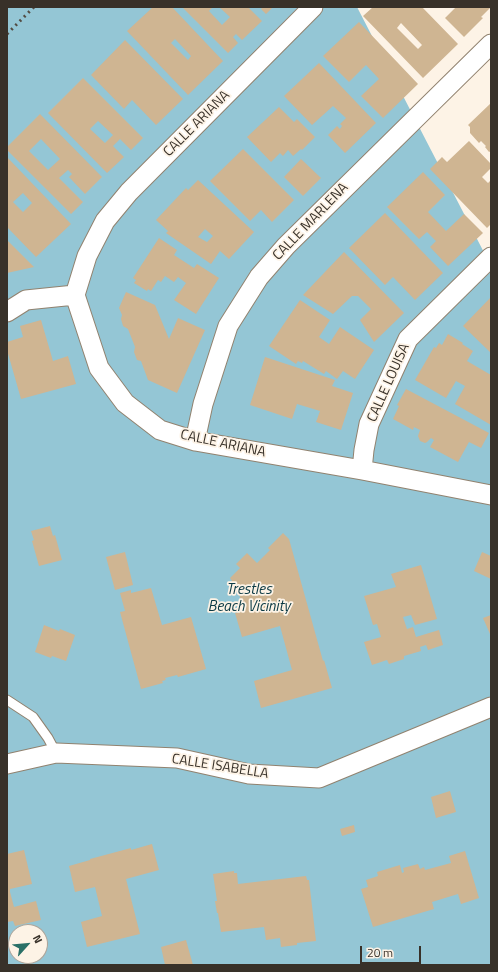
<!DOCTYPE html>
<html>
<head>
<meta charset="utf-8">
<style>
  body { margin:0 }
  #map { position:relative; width:498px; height:972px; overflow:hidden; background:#fdf3e6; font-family:"Titillium Web",sans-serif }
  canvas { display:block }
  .frame { position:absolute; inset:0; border:8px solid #383129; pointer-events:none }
  .north { position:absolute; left:8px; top:924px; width:40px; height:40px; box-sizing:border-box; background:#fdf3e6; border:1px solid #aea59a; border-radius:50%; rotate:63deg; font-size:11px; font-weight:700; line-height:16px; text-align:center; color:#383129 }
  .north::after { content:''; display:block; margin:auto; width:14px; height:18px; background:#2a7067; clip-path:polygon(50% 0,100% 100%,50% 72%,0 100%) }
  .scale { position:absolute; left:360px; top:946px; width:61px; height:18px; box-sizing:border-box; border:2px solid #383129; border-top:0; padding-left:5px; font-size:12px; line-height:14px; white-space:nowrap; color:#383129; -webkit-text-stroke:3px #fdf3e6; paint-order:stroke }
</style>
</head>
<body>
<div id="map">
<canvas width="498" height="972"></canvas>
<div class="frame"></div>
<div class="north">N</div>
<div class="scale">20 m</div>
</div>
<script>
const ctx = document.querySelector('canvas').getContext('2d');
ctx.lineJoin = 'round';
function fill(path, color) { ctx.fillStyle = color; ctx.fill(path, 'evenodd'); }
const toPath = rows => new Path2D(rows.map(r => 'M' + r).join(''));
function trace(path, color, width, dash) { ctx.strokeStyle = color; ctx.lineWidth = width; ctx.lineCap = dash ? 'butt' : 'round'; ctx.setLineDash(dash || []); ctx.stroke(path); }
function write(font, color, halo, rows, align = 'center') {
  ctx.font = font + ' "Titillium Web",sans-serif'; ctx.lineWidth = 3.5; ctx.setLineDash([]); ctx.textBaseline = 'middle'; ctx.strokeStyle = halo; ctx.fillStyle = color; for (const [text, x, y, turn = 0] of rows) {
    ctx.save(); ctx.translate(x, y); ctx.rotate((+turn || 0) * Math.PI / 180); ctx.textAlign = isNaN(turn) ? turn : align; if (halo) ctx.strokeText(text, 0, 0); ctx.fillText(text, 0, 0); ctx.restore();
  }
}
fill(toPath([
  [7,7,357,7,491,266,491,965,7,965],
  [16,932,40,932,40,956,16,956]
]), '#94c6d5');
fill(toPath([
  [153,7,172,7,223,61,188,95,127,31],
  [175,39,191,56,188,60,171,43],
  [182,7,213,7,209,11,222,25,230,17,219,7,248,7,262,21,242,40,236,34,233,37,238,43,228,53],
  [263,7,273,7,266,14,261,9],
  [373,7,422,7,458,44,423,78,363,16],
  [401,23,422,45,418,49,397,28],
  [456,7,491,7,481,17,483,18,464,37,445,18],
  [359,22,418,84,383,118,361,96,379,79,366,65,349,82,323,56],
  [125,40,183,99,156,125,132,100,124,109,91,75],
  [319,63,376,123,345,153,328,135,337,126,340,129,342,126,340,124,346,118,333,106,312,125,284,96],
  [83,78,143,138,131,150,120,139,113,146,124,157,107,173,48,113],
  [98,121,113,135,105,143,90,129],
  [491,103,491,151,489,152,485,147,486,146,481,141,479,143,470,133,470,127,468,125],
  [279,107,294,122,297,119,315,137,302,150,301,149,293,156,288,150,283,156,280,153,271,162,247,137],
  [40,114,102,177,85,194,69,177,72,174,68,170,59,178,83,202,71,214,7,150,7,147],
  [41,139,60,159,48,170,29,151],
  [469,141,491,164,491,168,482,177,488,183,491,180,491,224,487,228,430,169,442,157,447,162],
  [243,149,294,200,272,222,261,210,250,221,210,181],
  [7,157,71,224,36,257,7,227],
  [23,193,32,203,23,212,13,202],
  [301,159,321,178,303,196,284,177],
  [423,172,445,195,428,212,446,231,464,214,483,233,448,266,430,247,436,241,427,232,419,239,387,207],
  [198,180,254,232,229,259,220,251,211,264,166,233,168,231,156,220,186,188,188,190],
  [205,229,213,236,207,242,198,237],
  [385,213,443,273,415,300,393,277,385,285,349,248],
  [159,238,177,250,174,255,194,268,197,264,219,278,196,314,174,300,186,283,178,277,174,282,165,276,161,282,158,280,151,291,148,289,147,291,134,283,136,280,133,278],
  [7,240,34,267,7,273],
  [344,252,404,313,374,342,360,320,371,309,358,296,352,296,333,314,303,295],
  [126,292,155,305,169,339,178,318,205,330,177,393,148,380,141,361,137,360,134,352,135,347,128,329,123,326,121,319,122,315,119,308],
  [491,297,491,353,463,326],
  [300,300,330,320,319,337,329,344,340,327,374,350,355,379,343,371,337,379,326,371,324,374,303,361,302,363,298,361,296,364,269,346],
  [41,320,53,361,68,356,76,384,21,399,7,350,7,342,23,337,20,326],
  [448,334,463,343,462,344,473,351,467,361,491,375,491,425,455,404,465,386,456,381,446,398,415,380,434,347,436,348,439,343,442,345],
  [265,357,335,380,332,386,353,393,341,430,316,422,320,411,297,404,292,419,250,405],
  [406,389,489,433,481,448,469,442,458,462,430,447,434,440,431,438,427,442,425,443,420,441,418,436,420,430,414,427,413,430,393,419,399,406,397,405],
  [50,526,53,536,55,535,62,560,39,566,32,541,34,540,31,531],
  [283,533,289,539,323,661,324,660,332,688,261,708,254,681,292,670,280,626,242,637,235,613,244,611,239,594,229,584,232,581,230,578,240,568,236,564,247,553,257,563,270,550,268,548],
  [125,552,133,585,115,590,106,557],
  [482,552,491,556,491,579,474,571],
  [421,565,437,619,415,625,411,615,403,617,407,629,413,627,416,637,439,630,443,645,428,650,426,645,420,647,421,651,404,656,404,659,389,664,387,660,372,665,364,642,381,637,377,624,373,625,364,596,396,587,391,574],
  [151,588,162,625,191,617,206,669,178,677,177,675,165,678,166,680,162,681,163,683,141,689,120,612,125,611,120,593,131,590,131,593],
  [491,615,491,634,490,634,483,618],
  [44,625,59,631,60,629,75,635,66,661,52,656,51,658,35,652],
  [450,791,456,812,436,818,431,797],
  [354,825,355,832,342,836,340,829],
  [152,844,159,870,126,879,140,934,87,947,81,922,102,916,95,887,75,892,69,866,90,860,90,859,131,848,131,850],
  [24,850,32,884,10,889,10,892,14,907,36,901,41,920,15,926,13,921,7,922,7,854],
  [465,851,479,898,461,904,458,894,432,902,434,909,373,927,361,889,368,887,366,880,378,876,377,872,400,865,402,873,404,872,403,868,418,864,420,869,424,867,425,870,451,863,449,856],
  [234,871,234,873,237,873,238,884,306,876,307,880,309,880,316,941,297,943,297,945,281,947,280,938,266,940,264,927,221,932,218,913,217,913,215,901,217,901,213,874],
  [186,940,193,965,165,965,161,947]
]), '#cfb592');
const service = toPath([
  [7,700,33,717,48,738,56,753]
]);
const minor = toPath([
  [313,7,129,192,105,221,87,256,75,295,99,368,125,403,160,430,195,441,362,470,491,495],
  [7,312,26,300,75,295],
  [195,441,203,404,228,326,259,277,286,246,491,44],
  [362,470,364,450,369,424,408,339,491,257],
  [7,764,56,753,177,758,249,774,319,778,491,707]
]);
trace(service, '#91826f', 11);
trace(minor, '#91826f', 21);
trace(service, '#fff', 9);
trace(minor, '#fff', 19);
trace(toPath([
  [7,34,34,7]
]), '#524b42', 3, [2, 4]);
write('14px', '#383129', '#fdf3e6', [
  ["CALLE ARIANA",197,124,-45],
  ["CALLE MARLENA",311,222,-46],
  ["CALLE LOUISA",389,383,-66],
  ["CALLE ARIANA",223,444,12],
  ["CALLE ISABELLA",220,767,9]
]);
write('italic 15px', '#0a3944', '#fdf3e6', [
  ["Trestles",249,590],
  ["Beach Vicinity",249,607]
]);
</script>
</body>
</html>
